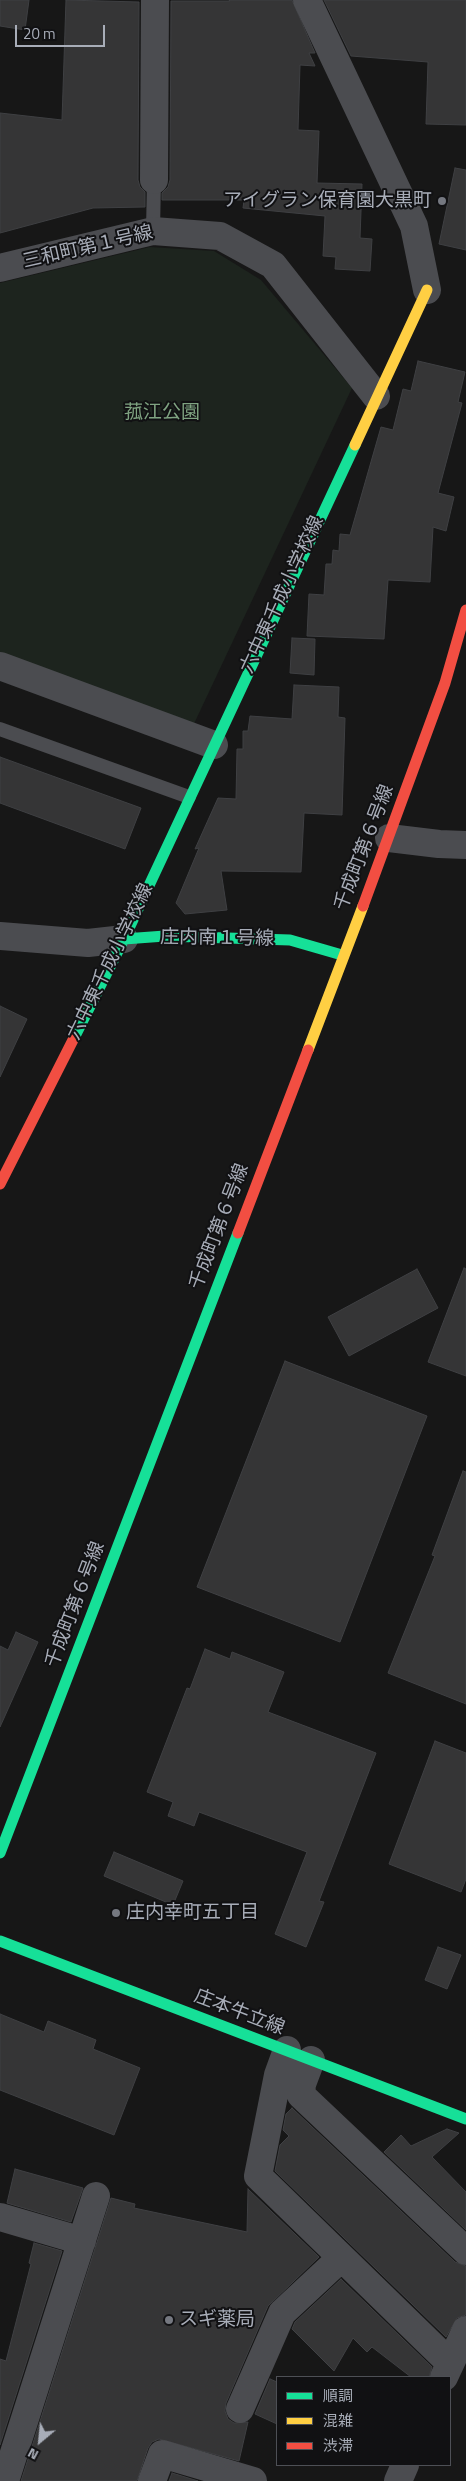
<!DOCTYPE html>
<html>
<head>
<meta charset="utf-8">
<style>
  body { margin:0 }
  #map { position:relative; width:466px; height:2481px; overflow:hidden; background:#171717; font-family:"Titillium Web","Noto Sans JP",sans-serif }
  canvas { display:block }
  .legend { position:absolute; left:276px; top:2376px; width:175px; height:90px; box-sizing:border-box; background:#111113; border:1px solid #4d4f55; margin:0; padding:6px 9px; list-style:none; font-size:15px; color:#a8adb8 }
  .legend li { display:flex; align-items:center; gap:10px; height:25px }
  .legend b { width:25px; border:1px solid #4d4f55 }
  .north { position:absolute; left:15px; top:2416px; width:50px; height:50px; -webkit-text-stroke:4px #111113; paint-order:stroke; rotate:208deg; font-size:14px; font-weight:700; line-height:20px; text-align:center; color:#a8adb8 }
  .north::after { content:''; display:block; margin:auto; width:18px; height:22px; background:#a8adb8; clip-path:polygon(50% 0,100% 100%,50% 72%,0 100%) }
  .scale { position:absolute; left:15px; top:25px; width:90px; height:22px; box-sizing:border-box; border:2px solid #a8adb8; border-top:0; padding-left:6px; font-size:15px; line-height:18px; white-space:nowrap; color:#a8adb8; -webkit-text-stroke:4px #111113; paint-order:stroke }
</style>
</head>
<body>
<div id="map">
<canvas width="466" height="2481"></canvas>
<ul class="legend">
<li><b style="height:6px;background:#16e098"></b>順調</li>
<li><b style="height:6px;background:#ffcf43"></b>混雑</li>
<li><b style="height:6px;background:#f24e42"></b>渋滞</li>
</ul>
<div class="north">N</div>
<div class="scale">20 m</div>
</div>
<script>
const ctx = document.querySelector('canvas').getContext('2d');
ctx.lineJoin = 'round';
function fill(path, color) { ctx.fillStyle = color; ctx.fill(path, 'evenodd'); }
const toPath = rows => new Path2D(rows.map(r => 'M' + r).join(''));
function trace(path, color, width, dash) { ctx.strokeStyle = color; ctx.lineWidth = width; ctx.lineCap = dash ? 'butt' : 'round'; ctx.setLineDash(dash || []); ctx.stroke(path); }
function write(font, color, halo, rows, align = 'center') {
  ctx.font = font + ' "Titillium Web","Noto Sans JP",sans-serif'; ctx.lineWidth = 4; ctx.setLineDash([]); ctx.textBaseline = 'middle'; ctx.strokeStyle = halo; ctx.fillStyle = color; for (const [text, x, y, turn = 0] of rows) {
    ctx.save(); ctx.translate(x, y); ctx.rotate((+turn || 0) * Math.PI / 180); ctx.textAlign = isNaN(turn) ? turn : align; if (halo) ctx.strokeText(text, 0, 0); ctx.fillText(text, 0, 0); ctx.restore();
  }
}
fill(toPath([
  [150,247,214,251,261,280,352,388,192,728,0,655,0,283]
]), '#1d241e');
const building = toPath([
  [0,0,29,0,25,30,0,26,0,0],
  [66,0,139,2,138,180,140,187,145,192,145,207,93,208,0,233,0,113,62,120,66,0],
  [229,0,292,0,315,53,309,53,315,66,300,65,298,130,319,131,317,183,362,184,360,238,372,239,370,271,335,269,336,257,323,256,325,216,243,208,244,200,162,200,162,193,168,187,170,180,171,1,230,1,229,0],
  [324,0,466,0,466,125,426,124,428,62,351,56,324,0],
  [455,168,466,170,466,250,439,244,455,168],
  [418,361,465,372,458,402,462,403,438,493,454,497,446,531,433,527,430,582,388,580,384,639,307,636,309,594,324,595,326,564,332,564,333,550,339,551,340,534,350,535,381,427,393,430,403,389,411,391,418,361],
  [292,638,315,639,314,675,290,673,292,638],
  [294,685,339,687,338,717,345,718,342,815,304,813,301,872,221,871,227,910,185,914,176,903,199,848,195,849,218,798,236,799,237,749,243,749,243,731,248,731,250,716,292,719,294,685],
  [0,757,141,808,125,849,0,803,0,757],
  [0,1006,27,1019,0,1077,0,1006],
  [464,1268,466,1269,466,1376,428,1362,464,1268],
  [417,1269,438,1308,349,1356,328,1317,417,1269],
  [285,1361,427,1416,340,1642,197,1587,285,1361],
  [463,1471,466,1472,466,1704,388,1673,435,1556,432,1555,463,1471],
  [16,1632,38,1642,0,1727,0,1646,8,1650,16,1632],
  [205,1649,230,1659,232,1652,284,1672,268,1712,376,1753,319,1901,324,1902,306,1947,275,1934,307,1852,199,1812,194,1826,168,1816,173,1802,147,1792,187,1688,190,1689,205,1649],
  [435,1741,466,1753,466,1879,461,1892,389,1864,435,1741],
  [114,1852,183,1881,173,1905,104,1876,114,1852],
  [438,1947,461,1955,447,1989,425,1980,438,1947],
  [0,2014,44,2032,48,2021,96,2040,93,2049,140,2068,114,2135,0,2090,0,2014],
  [292,2108,455,2262,466,2266,466,2315,457,2318,446,2337,275,2171,280,2145,289,2136,283,2130,286,2114,292,2108],
  [447,2129,459,2133,432,2157,466,2192,466,2230,384,2152,401,2135,411,2146,447,2129],
  [15,2169,83,2188,71,2222,7,2203,15,2169],
  [248,2189,319,2257,268,2306,226,2403,225,2411,228,2419,234,2423,248,2422,239,2461,159,2439,152,2442,148,2448,137,2481,21,2481,111,2198,135,2204,134,2208,247,2232,248,2189],
  [34,2243,62,2251,0,2445,0,2359,6,2361,31,2264,29,2263,34,2243],
  [341,2279,432,2367,429,2377,411,2377,372,2347,367,2352,353,2338,334,2371,292,2329,295,2322,341,2279],
  [270,2379,277,2382,277,2424,255,2414,270,2379],
  [172,2473,198,2481,169,2481,172,2473]
]);
fill(building, '#353536');
trace(building, '#3f4043', 1);
trace(toPath([
  [153,231,154,180],
  [0,729,189,797]
]), '#4b4c50', 14);
trace(toPath([
  [307,0,414,226,427,290],
  [154,180,155,0],
  [0,268,153,231,220,236,273,265,376,396],
  [0,666,214,745],
  [389,838,439,844,466,845],
  [0,936,88,943,124,939],
  [287,2050,278,2075,258,2176,450,2363],
  [311,2060,302,2084,301,2095,466,2251],
  [0,2217,82,2241],
  [444,2377,466,2330],
  [240,2409,282,2313,341,2258],
  [5,2481,96,2196],
  [152,2481,162,2454,253,2481],
  [398,2481,405,2465]
]), '#4b4c50', 28);
trace(toPath([
  [124,939,165,936,290,940,342,955],
  [74,1038,124,939,355,445],
  [0,1853,238,1233],
  [0,1941,466,2119]
]), '#16e098', 11);
trace(toPath([
  [355,445,427,290],
  [308,1050,363,906]
]), '#ffcf43', 11);
trace(toPath([
  [363,906,445,683,466,610],
  [0,1184,74,1038],
  [238,1233,308,1050]
]), '#f24e42', 11);
for (const [x, y, r, color] of [
  [442,201,5,"#757880"],
  [116,1913,5,"#757880"],
  [169,2320,5,"#757880"]
]) { const dot = new Path2D(); dot.arc(x, y, r, 0, 2 * Math.PI); ctx.fillStyle = color; ctx.fill(dot); trace(dot, '#111113', 2); }
write('19px', '#a8adb8', '#111113', [
  ["アイグラン保育園大黒町",432,201,"right"],
  ["庄内幸町五丁目",126,1913],
  ["スギ薬局",179,2320]
], 'left');
write('19px', '#a8adb8', '#111113', [
  ["三和町第１号線",88,248,-13],
  ["六中東千成小学校線",283,595,-65],
  ["千成町第６号線",365,848,-69],
  ["庄内南１号線",217,939,1],
  ["六中東千成小学校線",111,962,-64],
  ["千成町第６号線",220,1227,-69],
  ["千成町第６号線",76,1605,-69],
  ["庄本牛立線",239,2013,21]
]);
write('19px', '#7fa381', '#111113', [
  ["菰江公園",162,413]
]);
</script>
</body>
</html>
